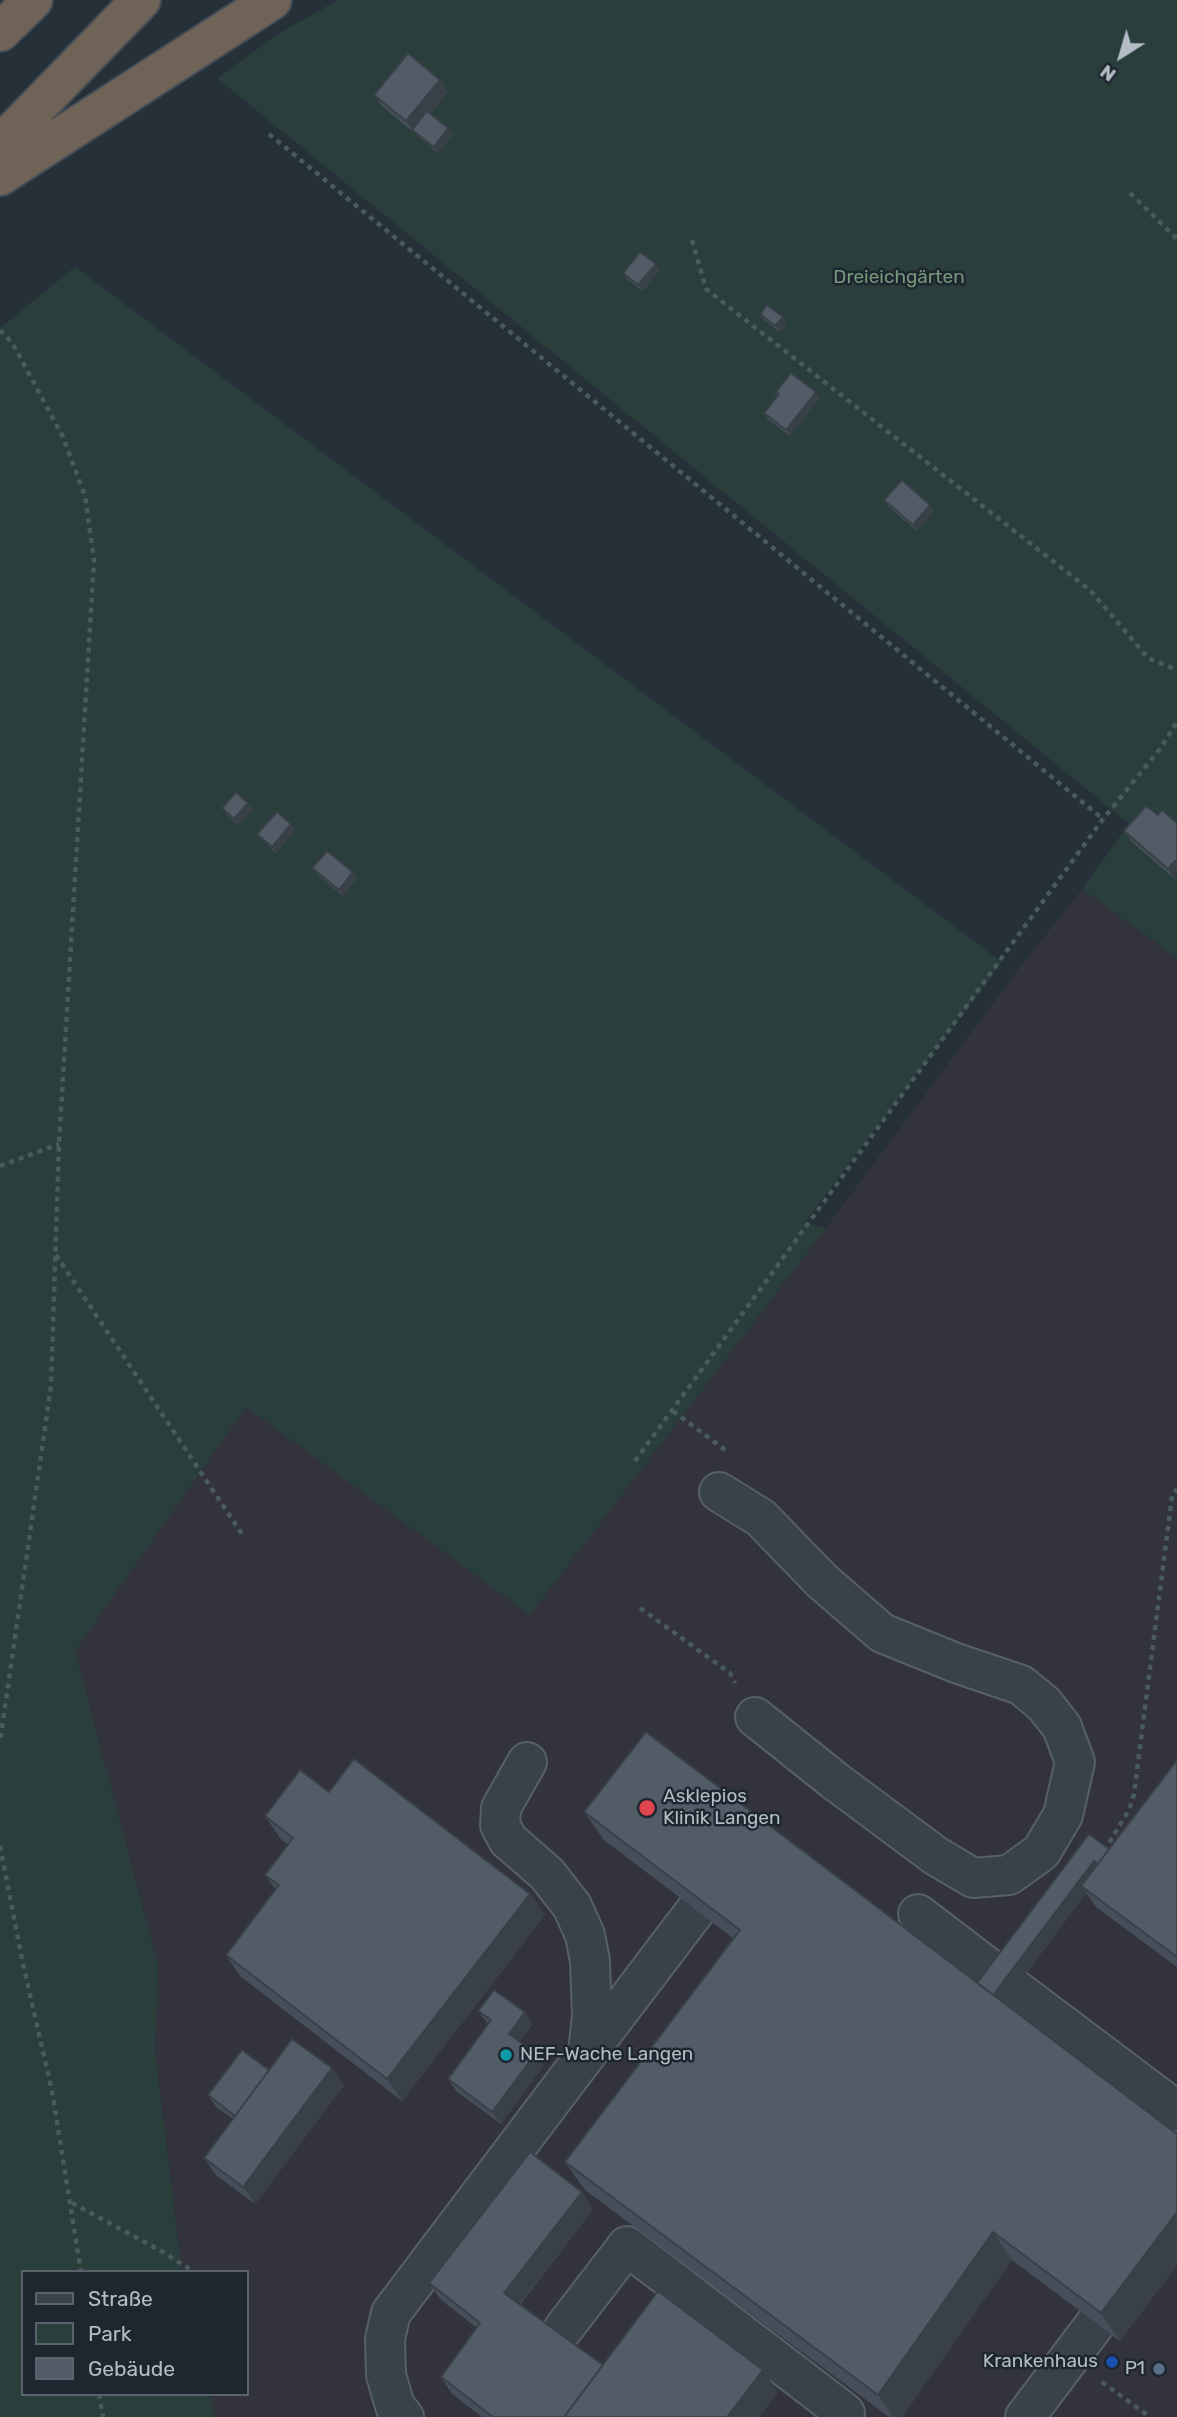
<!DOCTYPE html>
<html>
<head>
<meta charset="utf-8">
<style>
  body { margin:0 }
  #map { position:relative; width:1177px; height:2417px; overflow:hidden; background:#253039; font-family:Rubik,sans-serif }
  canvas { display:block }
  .legend { position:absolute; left:21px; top:2270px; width:228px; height:126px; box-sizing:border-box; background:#1e262f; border:2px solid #5a626b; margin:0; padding:9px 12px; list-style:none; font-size:21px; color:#b4bdc5 }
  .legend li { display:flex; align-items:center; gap:14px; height:35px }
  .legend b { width:35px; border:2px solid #5a626b }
  .north { position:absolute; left:1086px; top:21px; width:70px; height:70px; -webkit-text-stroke:5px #1e262f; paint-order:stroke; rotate:217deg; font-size:19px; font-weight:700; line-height:28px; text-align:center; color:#b4bdc5 }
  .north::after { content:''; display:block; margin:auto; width:24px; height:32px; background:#b4bdc5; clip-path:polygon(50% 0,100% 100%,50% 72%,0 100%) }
</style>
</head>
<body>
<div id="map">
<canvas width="1177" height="2417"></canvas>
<ul class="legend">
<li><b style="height:9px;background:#39414a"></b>Straße</li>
<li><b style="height:19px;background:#2a3e3c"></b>Park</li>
<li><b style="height:19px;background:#515c67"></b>Gebäude</li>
</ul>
<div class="north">N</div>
</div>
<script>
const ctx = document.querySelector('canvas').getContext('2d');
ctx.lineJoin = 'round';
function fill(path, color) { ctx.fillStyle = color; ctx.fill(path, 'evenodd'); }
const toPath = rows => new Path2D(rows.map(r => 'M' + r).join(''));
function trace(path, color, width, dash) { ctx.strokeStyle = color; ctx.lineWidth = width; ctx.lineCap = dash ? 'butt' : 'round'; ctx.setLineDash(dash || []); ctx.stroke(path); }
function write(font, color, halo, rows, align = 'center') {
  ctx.font = font + ' Rubik,sans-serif'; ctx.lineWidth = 5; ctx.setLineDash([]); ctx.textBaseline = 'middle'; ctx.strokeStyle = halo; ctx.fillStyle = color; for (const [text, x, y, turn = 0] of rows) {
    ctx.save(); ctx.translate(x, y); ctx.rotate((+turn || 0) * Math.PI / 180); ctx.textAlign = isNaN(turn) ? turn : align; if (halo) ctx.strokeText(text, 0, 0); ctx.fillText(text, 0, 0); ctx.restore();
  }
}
fill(toPath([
  [1082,889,1177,958,1177,2417,215,2417,209,2394,247,2394,247,2272,182,2272,155,2051,158,1965,74,1651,246,1406,530,1614,826,1228,1017,971]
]), '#33333e');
fill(toPath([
  [338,0,1177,0,1177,958,1082,889,1129,824,217,78,281,32],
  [75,267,1002,962,804,1223,826,1228,530,1615,246,1407,75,1651,158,1965,155,2051,182,2272,23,2272,23,2394,209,2394,215,2417,0,2417,0,328]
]), '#2a3e3c');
const minor = toPath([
  [719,1492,761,1518,822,1581,882,1633,956,1663,1021,1685,1044,1704,1062,1727,1075,1762,1063,1815,1041,1852,1009,1875,973,1878,936,1856,835,1781,755,1717],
  [918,1914,999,1976],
  [1015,1989,1177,2111],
  [588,2052,696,1910],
  [564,2328,627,2246,845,2413,842,2417],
  [404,2417,395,2406,386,2375,385,2339,391,2313,588,2052,592,2016,591,1990,590,1961,585,1935,572,1906,547,1874,508,1840,500,1825,501,1808,527,1762],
  [1025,2417,1105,2311,1122,2281,1120,2278]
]);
const highway = toPath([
  [0,32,33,0],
  [0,145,141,0],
  [0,176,272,0]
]);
trace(minor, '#575f68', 42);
trace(highway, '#444c55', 42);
trace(toPath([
  [269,134,1103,819],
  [1130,193,1177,239],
  [692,240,706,289,1091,591,1148,658,1177,670],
  [0,330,13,344,63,437,85,496,94,560,59,1144,51,1386,0,1742],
  [0,1166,59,1144],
  [56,1255,242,1534],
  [673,1411,728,1452],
  [635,1461,1103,819,1160,749,1177,722],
  [640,1608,730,1673,735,1683],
  [0,1846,23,1964,52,2091,81,2272],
  [1104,1851,1129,1810,1134,1794,1172,1496,1177,1489],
  [72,2203,163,2252,194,2272],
  [1102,2382,1150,2417],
  [99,2394,103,2417]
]), '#495b5b', 4.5, [5, 5]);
trace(minor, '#39414a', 38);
trace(highway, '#6f6357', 38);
fill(toPath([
  [440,80,448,92,430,114,453,134,438,153,383,107,374,95],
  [660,270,643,291,627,279,623,273],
  [760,314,783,317,787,323,780,332,764,320],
  [776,392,820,398,790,436,768,419,764,413,778,395],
  [884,500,934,511,917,531,888,506],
  [222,808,253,809,238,825,226,814],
  [1158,815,1177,823,1176,880,1133,843,1124,831],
  [291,824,295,830,276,853,262,840,257,834],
  [312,868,353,872,357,878,343,896,317,874],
  [1177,1760,1177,1967,1096,1907,1086,1893,1004,2003,1120,2341,1012,2260,902,2417,889,2417,585,2190,565,2162,733,1938,604,1840,584,1812,977,1983,1089,1834,1109,1849],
  [329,1792,530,1894,545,1915,402,2101,240,1976,226,1955,276,1890,265,1875,288,1845,280,1838,265,1816],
  [478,2011,525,2012,533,2024,520,2041,544,2065,501,2124,456,2091,448,2079,488,2024],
  [269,2070,344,2085,255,2204,216,2175,204,2158,233,2119,216,2107,208,2095],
  [593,2209,520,2305,603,2365,778,2392,759,2417,482,2417,452,2394,441,2377,477,2328,441,2300,429,2283]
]), '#464f59');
fill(toPath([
  [440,80,448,92,415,132,406,121],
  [448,128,453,134,438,153,434,147],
  [656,264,660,270,643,291,638,285],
  [783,317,787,323,780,332,775,326],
  [816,392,820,398,790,436,786,430],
  [930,505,934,511,917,531,913,525],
  [248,803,253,809,238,825,234,819],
  [291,824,295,830,276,853,272,847],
  [1175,861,1177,864,1176,880,1168,869],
  [353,872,357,878,343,896,339,890],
  [1094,1861,1102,1872,1081,1886,1086,1893,997,2012,989,2000],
  [530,1894,545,1915,402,2101,387,2079],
  [525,2012,533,2024,517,2045,509,2034],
  [536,2053,544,2065,501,2124,492,2112],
  [332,2068,344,2085,255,2204,243,2187],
  [582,2192,593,2209,515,2310,504,2293],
  [1177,2212,1177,2266,1120,2341,1101,2313],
  [993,2232,1012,2260,902,2417,893,2417,878,2395],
  [763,2370,778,2392,759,2417,727,2417]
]), '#394048');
const building = toPath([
  [408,53,440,80,406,121,374,95,408,53],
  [427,111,448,128,434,147,412,130,427,111],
  [640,252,656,264,638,285,623,273,640,252],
  [767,305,783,317,775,326,760,314,767,305],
  [791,373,816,392,786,430,764,413,779,394,776,392,791,373],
  [902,480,930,505,913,525,884,500,902,480],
  [236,792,248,803,234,819,222,808,236,792],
  [1146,806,1158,815,1162,810,1177,823,1177,863,1175,861,1168,869,1124,831,1146,806],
  [277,812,291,824,272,847,257,834,277,812],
  [327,851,353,872,339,890,312,868,327,851],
  [646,1732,1177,2134,1177,2212,1101,2313,993,2232,878,2395,565,2162,740,1930,584,1812,646,1732],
  [354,1759,530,1894,387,2079,226,1955,279,1885,265,1875,293,1838,265,1816,300,1770,329,1792,354,1759],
  [1177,1760,1177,1957,1081,1886,1177,1760],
  [1089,1834,1109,1849,1098,1864,1094,1861,993,1995,977,1983,1089,1834],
  [494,1990,525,2012,509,2034,536,2053,492,2112,448,2079,491,2020,478,2011,494,1990],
  [292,2039,332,2068,243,2187,204,2158,292,2039],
  [242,2050,269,2070,235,2116,208,2095,242,2050],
  [530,2152,582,2192,504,2293,603,2365,564,2417,493,2417,441,2377,480,2323,429,2283,530,2152],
  [658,2291,763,2370,727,2417,564,2417,658,2291]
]);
fill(building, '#515c67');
trace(building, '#394048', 2);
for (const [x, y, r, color] of [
  [647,1808,9,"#e0444e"],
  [506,2055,7,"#0f9aa8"],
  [1112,2362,7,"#1a4fb4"],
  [1159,2369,7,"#5c6f8a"]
]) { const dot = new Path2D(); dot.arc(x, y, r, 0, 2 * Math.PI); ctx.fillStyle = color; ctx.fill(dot); trace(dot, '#1e262f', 2.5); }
write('19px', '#75997a', '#1e262f', [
  ["Dreieichgärten",899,278]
]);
write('19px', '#b4bdc5', '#1e262f', [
  ["Asklepios",663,1797],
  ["Klinik Langen",663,1819],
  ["NEF-Wache Langen",520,2055],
  ["Krankenhaus",1098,2362,"right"],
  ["P1",1145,2369,"right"]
], 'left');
</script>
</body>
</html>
